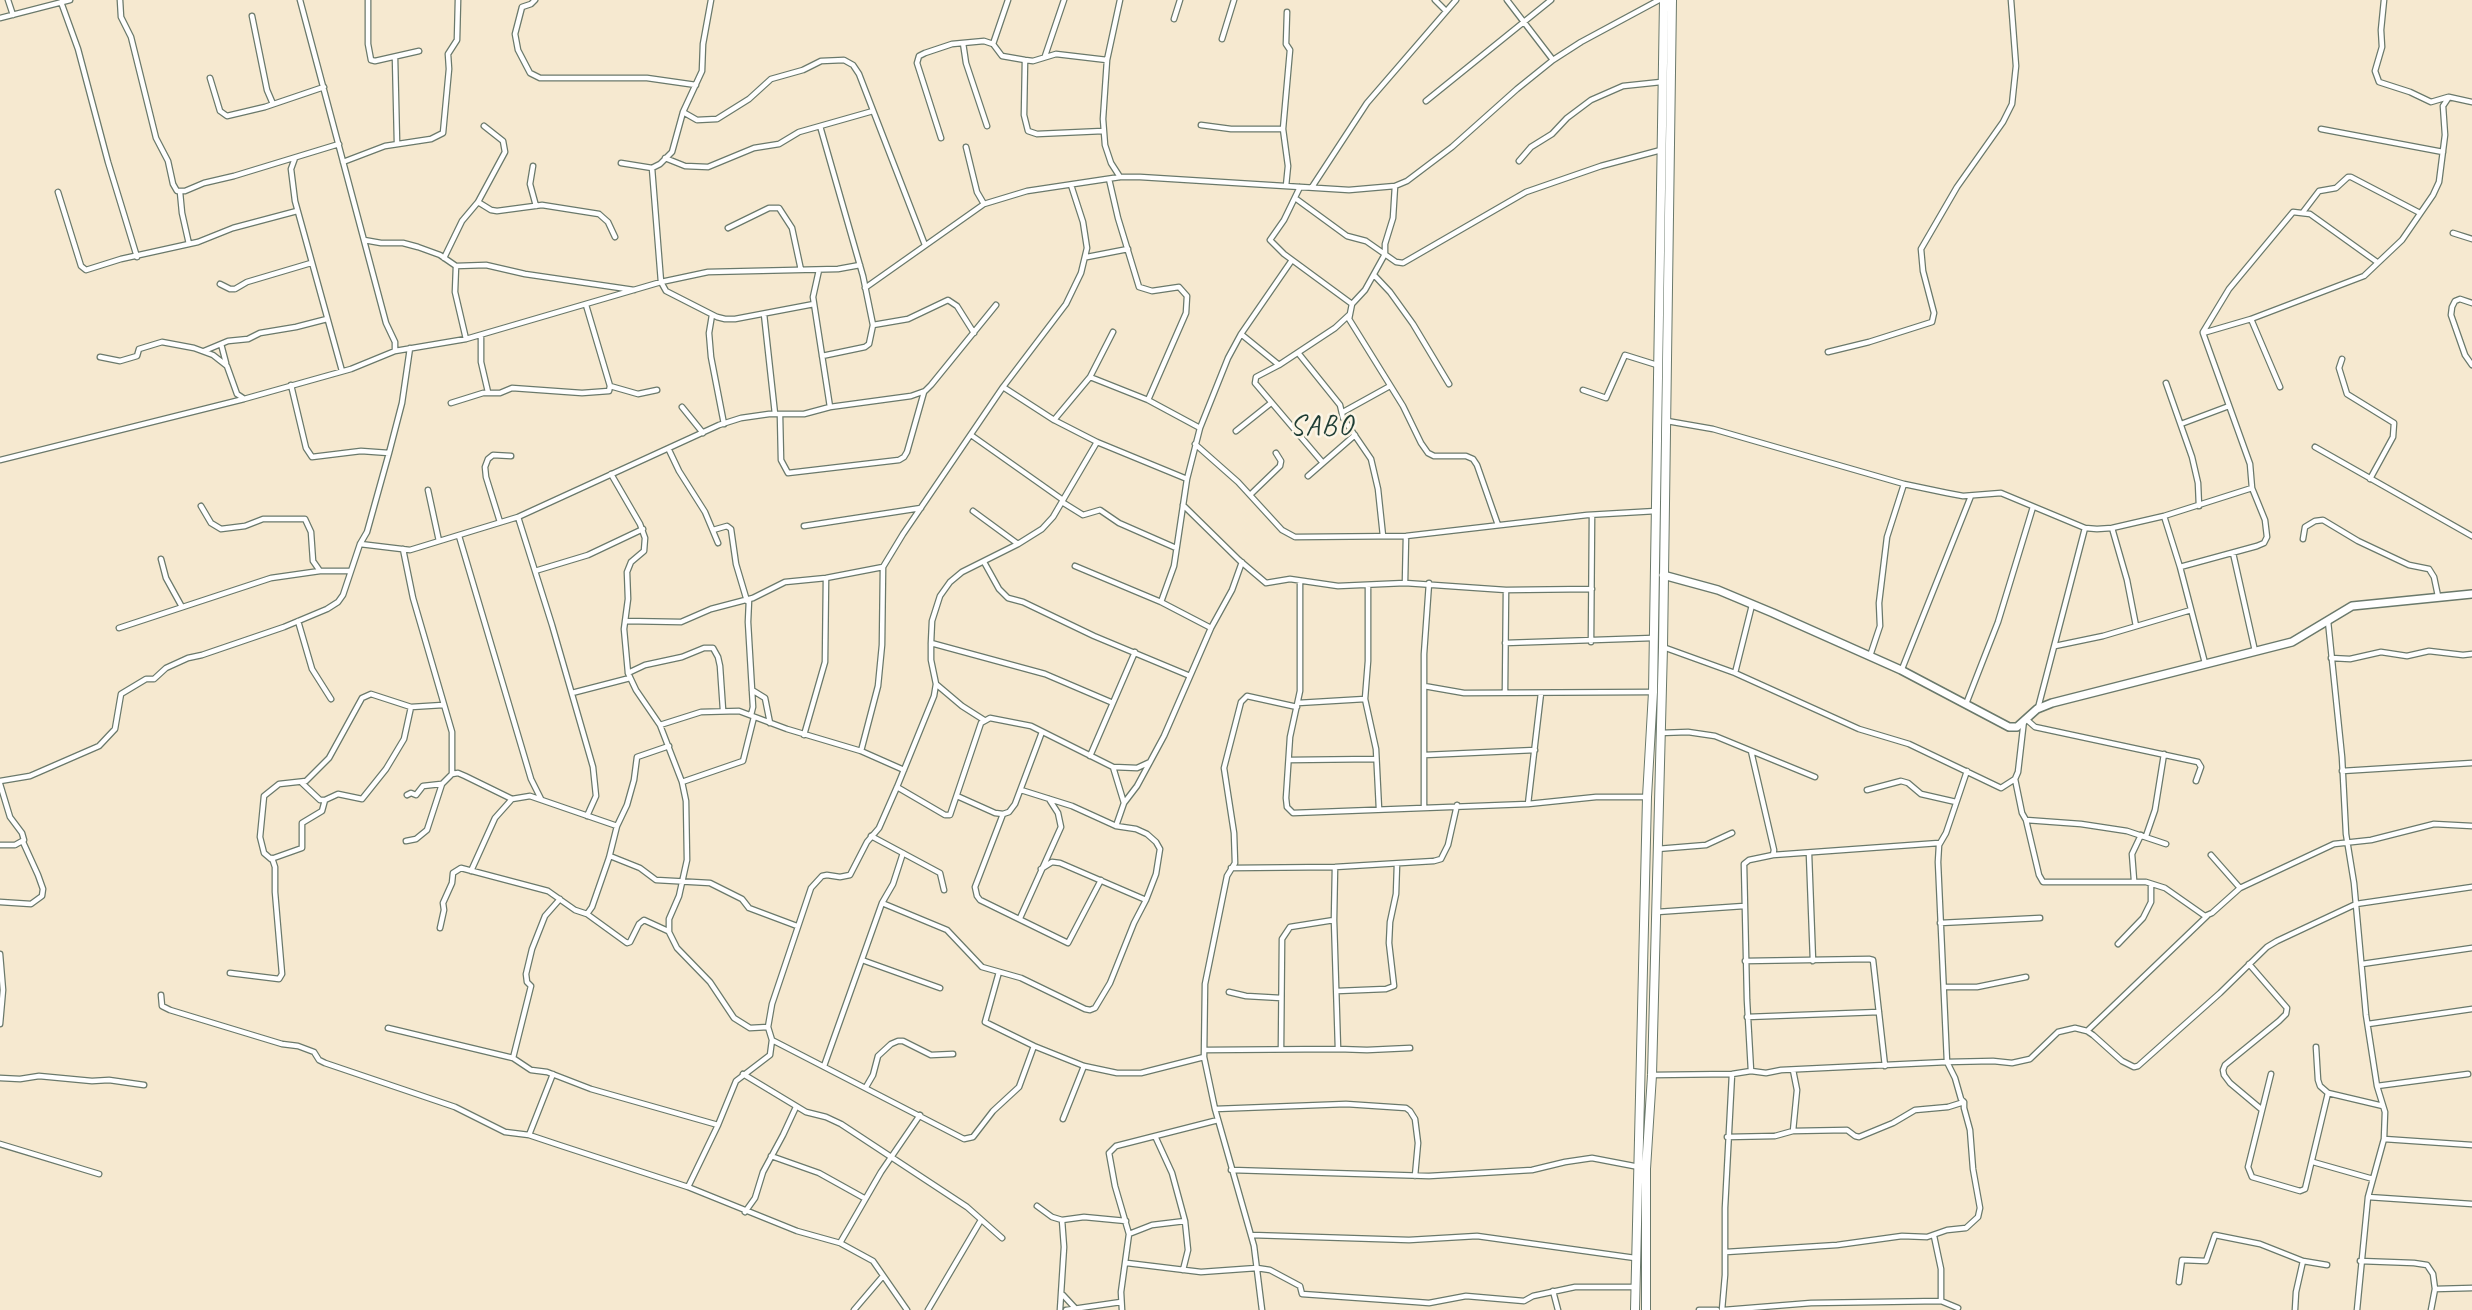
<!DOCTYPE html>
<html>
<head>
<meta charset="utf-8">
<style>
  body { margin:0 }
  canvas { display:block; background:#f6e9d0 }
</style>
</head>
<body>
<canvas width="2472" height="1310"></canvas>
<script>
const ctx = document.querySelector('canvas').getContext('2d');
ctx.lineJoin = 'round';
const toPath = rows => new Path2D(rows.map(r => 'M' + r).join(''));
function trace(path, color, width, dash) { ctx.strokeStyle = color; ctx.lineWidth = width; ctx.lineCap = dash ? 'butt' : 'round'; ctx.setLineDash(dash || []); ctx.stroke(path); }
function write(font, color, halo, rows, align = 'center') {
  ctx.font = font + ' Caveat,sans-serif'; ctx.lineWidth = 5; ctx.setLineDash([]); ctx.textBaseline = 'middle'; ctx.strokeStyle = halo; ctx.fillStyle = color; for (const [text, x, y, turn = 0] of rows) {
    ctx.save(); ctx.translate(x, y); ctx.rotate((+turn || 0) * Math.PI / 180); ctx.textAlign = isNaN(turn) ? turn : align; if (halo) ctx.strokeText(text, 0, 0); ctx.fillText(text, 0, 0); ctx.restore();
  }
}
const street = toPath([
  [8,0,13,15],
  [120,0,121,17,131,37,156,138,168,161,173,184,177,191,185,191,204,183,234,176,339,144],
  [300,0,386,323,395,342,395,351],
  [368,0,368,44,371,60,375,61,419,51],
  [535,0,531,4,522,7,515,34,518,50,530,73,540,78,647,78,696,85],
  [1120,0,1107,60,1103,119,1105,145,1111,163,1120,177],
  [1435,0,1446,11],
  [1507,0,1553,60],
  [2384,0,2381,30,2382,47,2375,71,2379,82,2410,92,2431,102,2448,97],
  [61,2,78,49,108,162,137,257],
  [252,16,267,90,273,104],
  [0,18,70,0],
  [1174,19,1180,0],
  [1222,39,1234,0],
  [963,43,966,63,987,126],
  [993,44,1008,0],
  [1045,56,1064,0],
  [395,57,397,143],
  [1025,60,1024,115,1028,131,1037,134,1103,131],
  [210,78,220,111,227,116,265,107,324,87],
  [1426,101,1551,0],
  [683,112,697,120,717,119,749,99,771,79,803,70,821,61,844,60,853,65,859,74,925,245],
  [1201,125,1231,129,1283,129],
  [820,126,863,276,873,325,869,344,865,347,822,356],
  [2321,129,2443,152],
  [941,138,917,63,919,56,925,53,952,44,984,41,993,44,1002,56,1025,60,1033,61,1056,54,1107,60],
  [966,147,977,192,984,204],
  [295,158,291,169,295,201,342,371],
  [665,158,685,166,708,167,754,148,779,144,799,132,873,111],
  [1519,161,1531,147,1552,134,1567,118,1591,100,1623,86,1661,82],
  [343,162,385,146,431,139,443,133,449,69,448,54,457,40,458,0],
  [621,163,652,168,660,164,672,152,683,112,702,71,703,44,711,0],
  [533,166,530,184,536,206],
  [652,168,661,282,666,291,717,317,725,319,735,319,814,304],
  [1109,179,1118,218,1139,287,1152,291,1179,287,1187,296,1186,313,1148,400],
  [1286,186,1288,166,1283,129,1290,50,1286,44,1287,12],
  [1395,186,1393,218,1385,244,1385,254,1365,290,1352,304,1349,319,1403,406,1421,443,1428,453,1434,456,1466,456,1473,459,1477,465,1498,525],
  [1300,187,1284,220,1270,240,1284,254,1352,304],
  [1312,187,1367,103,1456,0],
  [58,192,81,266,86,270,121,259,198,242,233,228,297,211],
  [180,192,182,213,189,244],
  [1295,198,1347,236,1366,241,1396,262,1403,263,1526,192,1601,166,1661,150],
  [478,202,491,210,497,211,542,205,599,214,608,222,615,237],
  [2303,212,2319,191,2336,188,2348,177,2351,177,2420,213],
  [728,228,769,208,779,208,792,228,801,270],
  [2453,233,2472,239],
  [364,240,381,243,403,243,418,247,440,255,456,266,486,265,525,274,634,290],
  [1087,257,1128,249],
  [444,258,462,221,478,202,505,152,503,141,484,126],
  [456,266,455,292,466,339],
  [819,270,813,297,830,407],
  [1374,275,1390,292,1413,324,1449,384],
  [220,284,230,289,235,289,247,282,311,263],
  [865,288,984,204,1027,191,1120,177,1140,177,1349,190,1395,186,1407,181,1452,147,1517,89,1553,60,1581,42,1659,0],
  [2472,303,2460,299,2455,301,2452,307,2451,315,2465,355,2472,365],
  [764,314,775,414],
  [712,315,709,333,711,357,724,424],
  [2251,319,2280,387],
  [873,325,908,319,948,300,957,306,974,333],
  [2203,332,2229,289,2293,212,2310,214,2377,262],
  [2203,333,2251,319,2364,276,2402,240,2433,195,2439,182,2445,135,2443,106,2449,97,2472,102],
  [1241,334,1279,365,1335,328,1349,315],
  [481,335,481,362,488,392],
  [221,344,226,363],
  [204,351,228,341,248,339,260,333,296,327,327,319],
  [1828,352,1869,342,1932,322,1934,313,1923,271,1921,249,1957,187,2003,122,2012,104,2016,66,2011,0],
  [1299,354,1340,405,1343,418,1371,459,1378,489,1383,536],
  [100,357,120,361,137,356,139,349,162,342,194,348,213,355,227,366,237,394,243,398],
  [2342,359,2339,368,2347,394,2394,423,2393,437,2370,479],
  [1279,365,1256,377,1255,383,1323,463],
  [1090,377,1148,400,1200,428],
  [2166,383,2192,457,2198,483,2199,506],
  [291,385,306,448,312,457,361,451,389,453],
  [610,386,638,394,657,390],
  [1003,387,1054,420,1097,442,1187,479],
  [1583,390,1606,398,1625,355,1657,365],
  [451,403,483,393,500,393,512,388,582,393,609,391,610,386,586,305],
  [682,407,703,433],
  [1343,412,1390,386],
  [780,415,781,460,788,473,899,460,904,457,907,452,924,392],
  [1054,420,1090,377,1113,332],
  [1667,421,1713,429,1904,484,1947,493,1963,496,2001,493,2085,528,2097,529,2112,528,2164,516,2252,488],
  [2181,424,2229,406],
  [1236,431,1271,403],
  [971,435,1063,500],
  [1195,444,1238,482,1282,530,1295,537,1406,536,1587,515,1656,511],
  [2315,447,2472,536],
  [669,450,679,471,705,512,718,543],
  [0,460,244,399,351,369,395,351,466,339,661,282,708,272,838,269,860,265],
  [611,474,640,524,645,538,644,551,631,562,627,572,628,599,624,629,628,673,636,690,660,725,682,782,686,801,687,860,679,896,669,919,669,932,677,948,710,982,734,1018,750,1028,768,1027],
  [1308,476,1355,435],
  [428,490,439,541],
  [1250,495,1280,466,1281,461,1276,453],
  [1062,502,1083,515,1100,510,1119,523,1176,548],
  [1183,505,1239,560,1266,583,1290,579,1338,586,1405,583,1506,590,1592,589],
  [201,506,211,523,221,529,245,526,263,519,305,519,311,532,313,561,320,571],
  [973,511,1018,544],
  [2164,516,2180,567,2205,663],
  [518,517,552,625,593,767,596,796,587,816],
  [500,522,486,477,485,467,488,459,493,455,511,456],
  [804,526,921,508],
  [2112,528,2127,580,2136,626],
  [713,530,727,526,731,529,736,564,747,601],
  [459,536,531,779,541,799],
  [2303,539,2305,527,2315,521,2323,520,2358,541,2409,565,2429,569,2434,577,2438,596],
  [360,544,410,550,518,517,719,425,741,418,769,414,804,414,830,407,911,396,925,391,931,385,996,305],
  [403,549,413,598,452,732,452,774],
  [2233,553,2255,651],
  [161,559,166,578,182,607],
  [984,562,999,589,1008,598,1023,602,1094,636,1190,676],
  [1075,566,1161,602,1211,628],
  [2180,567,2257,546,2264,543,2267,537,2265,520,2252,488,2250,464,2203,333],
  [535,571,588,555,643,529],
  [1300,581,1300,691,1290,737,1286,798,1287,807,1293,813,1528,804,1596,797,1646,797],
  [1405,583,1406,536],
  [1368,585,1368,661,1365,699,1376,749,1379,809],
  [749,600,748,622,753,707,751,715],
  [1161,602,1174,566,1187,479,1200,428,1228,358,1241,334,1292,260],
  [298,621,312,669,331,699],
  [625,621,681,622,711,609,753,598,785,582,826,578,883,567],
  [2328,621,2342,757,2346,834,2354,883,2366,1015,2377,1086,2385,1112,2384,1139,2368,1197,2357,1310],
  [119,628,271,578,320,571,350,571],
  [1591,642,1592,515],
  [931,643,1045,674,1113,703],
  [1505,643,1653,638],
  [2055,646,2103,636,2191,610],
  [1663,647,1735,673,1859,729,1909,744,2001,788,2015,779,2018,772,2024,720],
  [1870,656,1880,626,1879,603,1887,537,1904,484],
  [2331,658,2350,659,2381,652,2407,656,2429,651,2463,655,2472,654],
  [1902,669,1971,496],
  [628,673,645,665,682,657,704,648,713,648,718,657,720,666,723,710],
  [1735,673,1752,605],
  [936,684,962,706,984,720],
  [1424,686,1464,693,1652,692],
  [752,690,765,698,770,723],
  [1505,692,1506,590],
  [572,693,630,678],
  [1298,703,1365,699],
  [1966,704,1998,622,2033,507],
  [2038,708,2085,528],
  [2026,719,2035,727,2198,762,2201,767,2196,781],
  [660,725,701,712,739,711,787,729,861,751,904,770],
  [1042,732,1015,804,1009,812,1003,814,975,887,977,896,980,900,1068,943,1101,880],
  [1660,733,1688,732,1715,736,1815,777],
  [804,735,825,662,826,578],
  [861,751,878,686,882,645,883,567,903,534,1003,387,1066,304,1081,273,1087,248,1083,222,1071,185],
  [1751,751,1774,850,1773,855],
  [1425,755,1535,750],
  [1090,756,1135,652],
  [1289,760,1376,759],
  [1113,767,1137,768,1150,762],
  [2342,771,2472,763],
  [2015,779,2022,813,2026,820,2081,824,2127,831,2166,844],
  [0,781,30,776,99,746,115,729,121,694,146,679,154,679,166,668,188,658,202,655,284,627,327,609,338,602,343,595,360,544,367,532,389,453,402,403,410,348],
  [682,782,743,761,754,717],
  [302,783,320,800,325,800,338,794,362,799,386,769,404,739,411,707],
  [0,784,10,817,22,833,24,840,15,845,0,845],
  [897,787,945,815,950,815,981,723,990,718,1031,726,1113,767,1124,803],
  [1867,790,1901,781,1908,783,1921,794,1956,802],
  [407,795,411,793,416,795,423,786,441,784],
  [957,796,995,813,1003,814],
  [325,800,322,811,302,823,302,848,271,859,264,853,260,837,264,796,279,784,306,781,329,758,362,698,371,694,411,707,443,705],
  [1528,804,1541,693],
  [1424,807,1424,654,1429,583],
  [2026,820,2039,875,2043,882,2146,882,2165,888,2205,916,2212,913,2240,888,2334,844,2371,840,2434,824,2472,826],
  [1116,826,1124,803,1137,786,1164,736,1211,628,1232,590,1242,562],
  [871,836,940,873,944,890],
  [2146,836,2155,810,2164,754],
  [406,841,416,839,427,830,442,784,452,774,458,773,465,776,512,799],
  [1657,849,1706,845,1732,833],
  [1809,854,1813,961],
  [2211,855,2240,888],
  [610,856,640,868,656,880,710,883,742,899,749,908,797,926],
  [1335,867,1334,920,1338,1049],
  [1231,868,1335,867,1434,861,1441,859,1448,845,1457,805],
  [1041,869,1052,862,1060,863,1146,900],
  [471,871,495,818,512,799,530,796,617,826],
  [2134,880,2132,854,2141,835],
  [0,902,31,904,42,896,43,889,38,875,23,842],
  [882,903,947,930,982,967,1021,978,1085,1009,1090,1010,1095,1008,1110,983,1134,923,1146,900,1156,874,1160,849,1156,842,1147,834,1136,829,1116,826,1072,806,1021,790],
  [1657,912,1744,906],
  [587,914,592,907,609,858,617,826,627,805,634,780,637,757,669,746],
  [1020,918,1061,827,1058,813,1049,799],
  [1940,923,2040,918],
  [440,928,444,910,443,903,452,883,453,873,461,868,548,891,575,910,587,914,627,943,630,942,639,924,644,920,668,931],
  [2118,944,2143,918,2151,902,2151,885],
  [0,954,3,990,0,1024],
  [862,960,940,988],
  [1745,961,1869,959,1873,960,1885,1066],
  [2249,964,2287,1008,2286,1014,2279,1021,2225,1065,2223,1070,2224,1075,2230,1083,2261,1109],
  [2362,964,2472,948],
  [999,972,985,1022,1034,1046,1084,1066,1117,1073,1141,1073,1204,1057],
  [230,973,279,979,282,974,275,892,275,867,272,858],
  [1945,987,1977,987,2026,977],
  [1337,991,1386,989,1394,986,1389,943,1390,922,1396,894,1397,864],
  [1229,992,1246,996,1281,998],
  [161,995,162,1006,170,1010,282,1044,298,1046,314,1052,319,1060,325,1063,455,1107,505,1132,529,1135,559,1145,688,1187,797,1231,840,1243,873,1261,907,1310],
  [1747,1017,1879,1012],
  [2368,1024,2472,1009],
  [388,1028,513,1058,531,1070,547,1072,591,1089,718,1125],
  [2087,1031,2207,916],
  [772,1040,964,1139,973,1137,993,1111,1019,1087,1034,1046],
  [2316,1047,2318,1080,2320,1086,2328,1093],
  [1281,1049,1282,939,1290,927,1334,920],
  [1205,1050,1338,1049,1367,1050,1410,1048],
  [513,1058,531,986,527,982,526,974,532,949,545,916,560,899],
  [824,1066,882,903,893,884,903,853],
  [1751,1071,1747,1000,1744,864,1749,860,1773,855,1939,843],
  [743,1074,806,1112,826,1117,841,1124,967,1207,1002,1238],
  [2271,1074,2248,1167,2252,1177,2300,1191,2305,1189,2328,1093,2383,1106],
  [1653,1075,1732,1074,1751,1071,1766,1073,1781,1070,1947,1062,1993,1061,2012,1063,2030,1059,2058,1032,2075,1028,2087,1031,2093,1035,2122,1061,2134,1067,2138,1066,2220,993,2267,947,2277,941,2356,904,2472,887],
  [0,1078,20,1079,39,1076,92,1081,109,1080,144,1085],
  [2377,1086,2468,1074],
  [866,1087,873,1075,878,1056,891,1044,898,1041,903,1041,931,1055,953,1054],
  [1215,1109,1346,1104,1406,1108,1410,1111,1415,1119,1418,1143,1415,1176],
  [1063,1119,1084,1066],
  [1793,1131,1797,1090,1793,1070],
  [529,1135,553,1074],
  [1155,1136,1172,1173,1185,1221,1188,1250,1183,1270],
  [1727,1137,1775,1136,1793,1131,1847,1130,1855,1136,1859,1137,1893,1123,1915,1110,1948,1107,1964,1102],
  [2384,1139,2472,1145],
  [0,1144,99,1174],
  [771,1156,819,1173,864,1198],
  [2313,1162,2373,1179],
  [1231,1170,1429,1176,1532,1170,1565,1162,1592,1158,1639,1167],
  [688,1187,718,1125,736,1081,770,1055,772,1040,768,1027,772,1004,811,888,822,876,827,875,840,877,850,875,867,842,879,828,897,787,934,696,936,684,931,660,931,643,932,621,940,596,950,582,962,572,1018,544,1042,529,1053,517,1097,442],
  [2368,1197,2472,1204],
  [1037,1206,1052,1217,1062,1220,1084,1217,1126,1221],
  [745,1212,755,1198,763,1172,783,1135,796,1107],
  [1129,1234,1152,1225,1185,1221],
  [1251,1235,1409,1240,1477,1236,1635,1258],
  [1934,1236,1941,1269,1941,1301],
  [840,1243,881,1172,920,1115],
  [1726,1252,1837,1245,1902,1236,1927,1237,1947,1230,1966,1228,1978,1217,1980,1208,1973,1169,1970,1130,1964,1108,1964,1102,1961,1099,1955,1078,1947,1062,1938,862,1939,845,1946,833,1967,771],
  [2360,1261,2414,1263,2427,1265,2433,1274,2435,1289,2431,1310],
  [1127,1263,1201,1272,1257,1268,1270,1270,1300,1286,1302,1294,1416,1302,1429,1303,1466,1296,1524,1301,1533,1296,1575,1287,1635,1287],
  [2179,1282,2182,1260,2206,1261,2215,1235,2260,1244,2303,1261,2327,1265],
  [2435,1289,2472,1288],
  [1553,1291,1558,1310],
  [1063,1295,1076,1309],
  [854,1310,883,1276],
  [928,1310,981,1220],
  [1060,1310,1064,1247,1062,1220],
  [1066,1310,1121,1302],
  [1122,1310,1121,1292,1129,1234,1115,1186,1109,1153,1116,1146,1218,1120],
  [1262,1310,1254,1246,1215,1109,1204,1057,1205,984,1227,876,1235,863,1234,833,1224,768,1241,702,1247,696,1297,707],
  [1699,1310,1717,1310],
  [1722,1310,1725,1275,1725,1208,1732,1074],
  [1724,1310,1811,1303,1941,1301,1958,1308],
  [2295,1310,2296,1292,2303,1261]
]);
const secondary = toPath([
  [1663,575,1718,590,1773,613,1901,670,2009,727,2017,727,2037,709,2052,703,2292,642,2352,606,2472,594]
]);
const primary = toPath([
  [1635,1310,1647,797,1653,692,1664,0],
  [1646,1310,1646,1169,1652,1075,1663,647,1672,0]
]);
trace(street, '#6a796b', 7);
trace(secondary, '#6a796b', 10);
trace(primary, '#6a796b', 10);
trace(street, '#fff', 4.5);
trace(secondary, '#fff', 7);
trace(primary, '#fff', 8);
ctx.letterSpacing = '2px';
write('28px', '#1f3d34', '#fcf5e5', [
  ["SABO",1322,427]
]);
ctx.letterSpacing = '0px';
</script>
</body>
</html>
